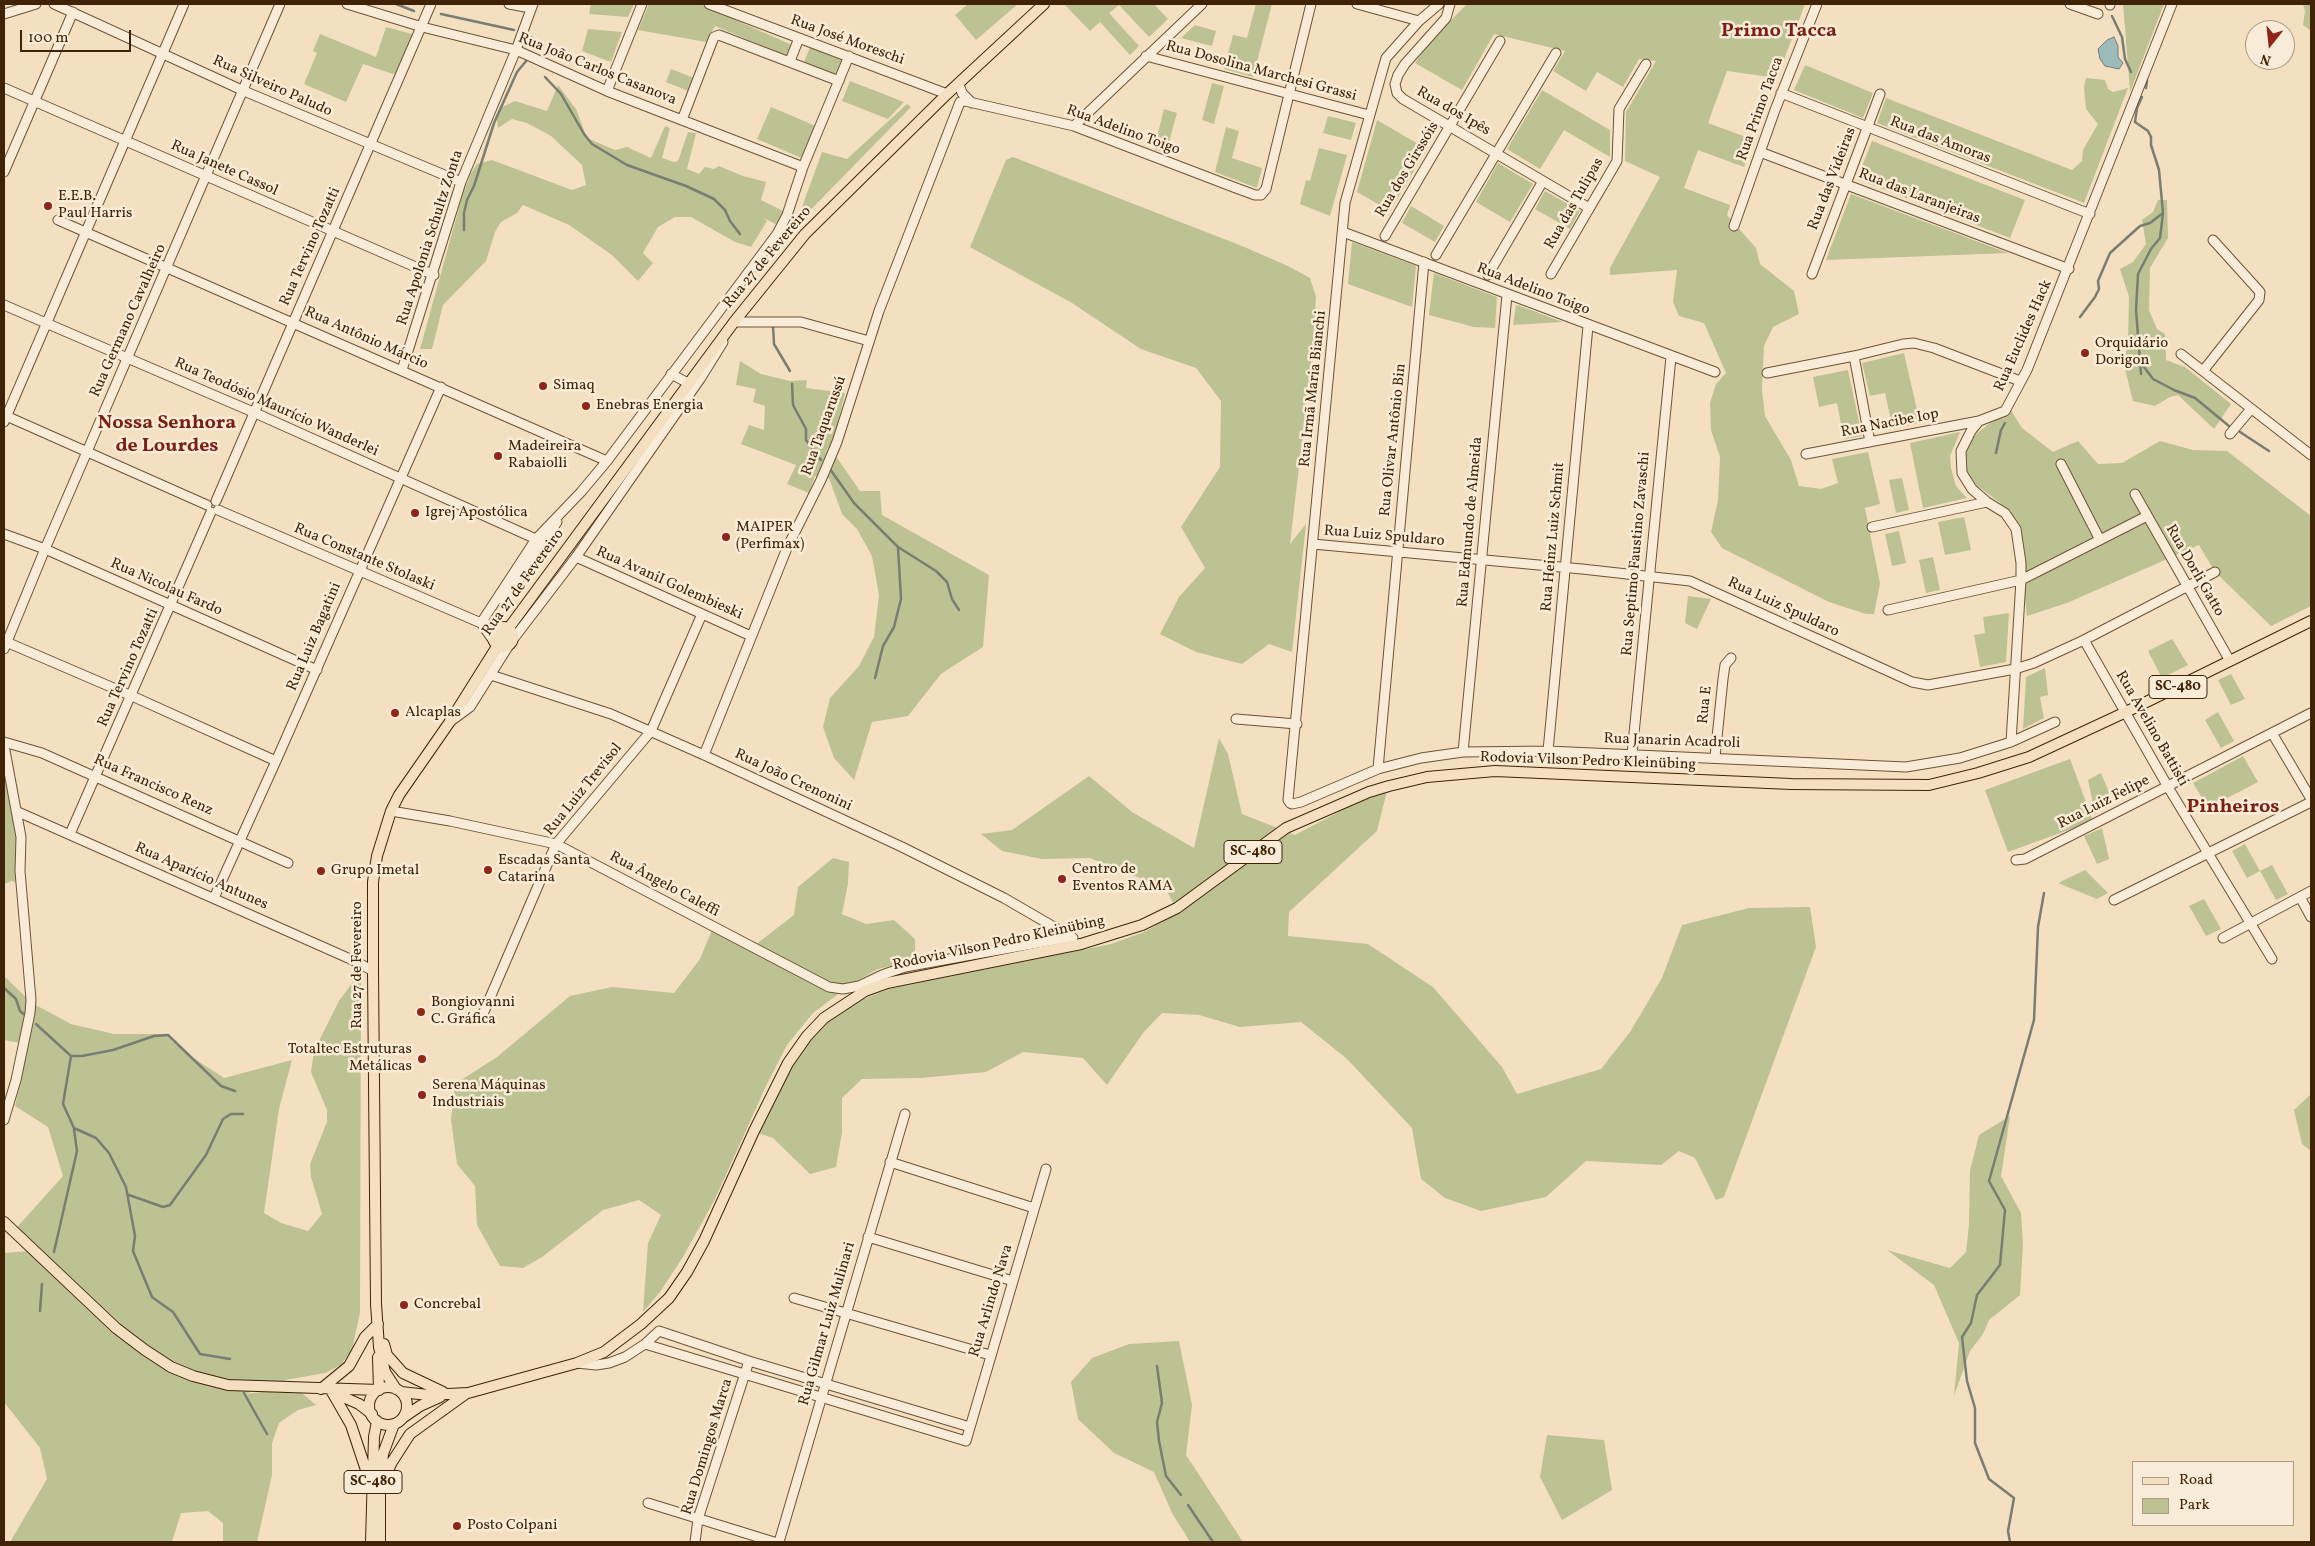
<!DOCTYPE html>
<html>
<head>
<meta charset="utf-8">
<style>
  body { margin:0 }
  #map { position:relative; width:2315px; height:1546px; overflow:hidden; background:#f4e0c1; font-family:Vollkorn,serif }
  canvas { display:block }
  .frame { position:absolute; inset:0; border:5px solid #402306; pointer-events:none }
  .legend { position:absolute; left:2132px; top:1461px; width:162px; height:65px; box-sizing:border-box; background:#f8ebd7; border:1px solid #ae9b83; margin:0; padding:6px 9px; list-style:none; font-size:15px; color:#402306 }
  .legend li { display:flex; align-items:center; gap:10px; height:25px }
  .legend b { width:25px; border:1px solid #ae9b83 }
  .north { position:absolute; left:2245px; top:20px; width:50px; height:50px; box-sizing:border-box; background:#f8ebd7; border:1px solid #ae9b83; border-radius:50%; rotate:196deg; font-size:14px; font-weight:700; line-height:20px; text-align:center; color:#402306 }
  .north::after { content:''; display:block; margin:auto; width:18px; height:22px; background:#8f2418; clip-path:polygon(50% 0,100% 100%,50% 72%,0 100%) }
  .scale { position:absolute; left:20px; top:30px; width:111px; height:22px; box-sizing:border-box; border:2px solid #402306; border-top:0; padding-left:6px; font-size:15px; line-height:18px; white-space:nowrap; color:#402306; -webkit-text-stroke:4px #f8ebd7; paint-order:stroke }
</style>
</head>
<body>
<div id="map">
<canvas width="2315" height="1546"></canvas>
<div class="frame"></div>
<ul class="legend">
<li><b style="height:6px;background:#f4e0c1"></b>Road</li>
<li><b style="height:14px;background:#bdc292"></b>Park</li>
</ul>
<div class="north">N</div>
<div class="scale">100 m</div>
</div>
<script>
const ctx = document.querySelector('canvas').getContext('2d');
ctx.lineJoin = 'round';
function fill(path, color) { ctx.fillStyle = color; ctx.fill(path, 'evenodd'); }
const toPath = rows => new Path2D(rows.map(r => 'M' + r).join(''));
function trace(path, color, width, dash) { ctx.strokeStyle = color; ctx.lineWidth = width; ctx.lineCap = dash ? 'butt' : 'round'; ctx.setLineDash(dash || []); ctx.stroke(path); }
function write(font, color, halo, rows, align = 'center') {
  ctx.font = font + ' Vollkorn,serif'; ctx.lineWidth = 5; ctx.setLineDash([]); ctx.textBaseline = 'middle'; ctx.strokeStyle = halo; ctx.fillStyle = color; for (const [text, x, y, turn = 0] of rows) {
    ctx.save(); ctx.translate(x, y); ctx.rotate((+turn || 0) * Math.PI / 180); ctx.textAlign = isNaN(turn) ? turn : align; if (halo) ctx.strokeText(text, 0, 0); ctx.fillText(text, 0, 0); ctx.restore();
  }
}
fill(toPath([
  [591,4,634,4,628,17,589,14],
  [649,4,699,4,792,45,787,56,715,26,706,42,638,30],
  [968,4,1018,4,976,40,955,15],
  [1064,4,1154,4,1168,19,1149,37,1119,5,1109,13,1139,46,1130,55,1100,22,1090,31],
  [1256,4,1272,4,1253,77,1224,69,1233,35,1247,38],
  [1467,4,1805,4,1777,78,1727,71,1708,123,1754,140,1744,167,1698,150,1684,188,1730,205,1727,215,1756,248,1760,264,1794,291,1799,314,1773,327,1764,346,1762,390,1765,416,1791,460,1799,486,1821,489,1838,483,1832,459,1868,452,1880,504,1865,508,1880,583,1874,614,1866,614,1829,602,1722,548,1711,532,1718,500,1720,457,1711,430,1710,403,1716,384,1726,373,1704,323,1679,316,1673,302,1677,270,1610,275,1610,268,1660,177,1625,161,1626,112,1656,61,1639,59,1623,87,1597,72,1586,91,1553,71,1565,51,1494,34,1462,90,1415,63,1433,38],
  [2123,4,2164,4,2130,92,2124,15],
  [2303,4,2311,4,2311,31,2303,25,2305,11],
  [1195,25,1216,31,1212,46,1181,38],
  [386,27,412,34,396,75,363,64,346,102,304,84,317,53,313,51,320,34,376,57],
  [588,29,622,32,611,62,582,51],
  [810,47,846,62,839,77,804,62],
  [1805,65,1873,93,1863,118,1794,90],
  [671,69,694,78,688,91,666,82],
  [2086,78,2105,80,2108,89,2113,92,2128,88,2084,203,1877,123,1886,98,2072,170,2082,161,2083,150,2098,124,2086,109,2084,87],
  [850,81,904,102,888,119,842,101],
  [1212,83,1224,86,1214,124,1202,120],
  [558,85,576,109,587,138,615,150,627,147,651,158,665,126,670,128,662,158,674,162,678,161,688,132,696,133,687,169,699,174,705,167,714,169,719,166,743,176,766,182,761,200,785,212,777,225,762,217,767,221,751,247,735,242,691,217,675,217,658,227,643,253,653,263,638,281,612,255,569,225,523,205,517,213,501,222,495,232,486,261,443,305,432,349,420,349,462,197,471,173,477,164,492,160,572,190,586,185,582,165,551,136,527,123,512,119,498,128,497,119,500,108,515,101,547,111],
  [1542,90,1610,130,1610,157,1564,130,1540,169,1507,149],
  [907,104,911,107,795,226,822,152,847,159],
  [771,107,818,127,804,159,757,139],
  [1164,109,1177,113,1166,153,1154,149],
  [1328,116,1356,123,1351,140,1323,133],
  [1377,120,1427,149,1390,211,1357,192],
  [1226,127,1239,131,1232,158,1262,168,1257,188,1215,172],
  [1872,141,2025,200,2010,238,1857,179],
  [1319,148,1347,155,1330,216,1300,204,1306,180,1310,181],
  [1013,157,1242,246,1288,266,1310,278,1316,297,1312,355,1290,544,1306,524,1292,652,1269,644,1242,664,1196,652,1160,634,1179,597,1205,568,1181,527,1220,467,1221,401,1196,368,1141,349,1072,303,970,247,1006,160],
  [1498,163,1533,184,1510,222,1476,202],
  [1545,191,1580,211,1570,229,1535,209],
  [1851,194,2008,253,1826,260],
  [2158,200,2167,200,2168,238,2150,268,2149,310,2157,329,2165,334,2166,360,2185,367,2231,404,2214,429,2178,395,2170,397,2155,406,2133,401,2124,365,2128,341,2129,297,2120,269,2133,262,2146,244,2142,220,2153,212],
  [1411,206,1444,226,1435,242,1402,223],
  [1352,242,1416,266,1412,307,1348,284],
  [1434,273,1497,297,1495,328,1474,327,1429,315],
  [1516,305,1517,305,1563,322,1513,325],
  [1904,353,1920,423,1893,429,1885,393,1870,396,1862,363],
  [740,361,761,374,790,381,807,380,806,388,845,393,834,438,826,452,829,462,835,455,860,491,880,491,882,515,989,575,983,647,941,674,908,716,872,722,854,780,834,758,823,727,830,698,859,666,874,637,879,595,872,556,857,529,842,514,829,478,815,476,809,493,787,484,796,465,741,444,749,425,764,430,765,406,753,402,756,389,736,385],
  [1848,370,1862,436,1844,439,1837,403,1819,407,1813,377],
  [2009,407,2022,428,2053,452,2078,441,2098,464,2122,463,2160,441,2193,450,2227,451,2311,516,2311,606,2271,626,2215,572,2199,545,2067,603,2027,616,2018,528,2010,510,1976,485,1966,473,1963,455,1968,441],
  [1960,432,1950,456,1951,468,1956,486,1967,498,1923,508,1910,443],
  [1902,478,1909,510,1896,513,1889,480],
  [1964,517,1971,550,1945,555,1938,522],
  [1899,531,1906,563,1892,566,1885,534],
  [1933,557,1940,590,1926,593,1919,560],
  [1688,596,1711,599,1697,629,1685,623],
  [2009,613,2006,662,1980,667,1974,635,1985,633,1983,617],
  [2172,639,2188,665,2162,678,2148,651],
  [2045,668,2048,695,2040,697,2044,718,2023,729,2026,677],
  [2231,674,2245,699,2231,705,2218,680],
  [2218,712,2234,741,2221,748,2205,720],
  [1219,738,1228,754,1242,814,1295,835,1371,795,1387,791,1377,831,1289,912,1288,936,1368,944,1433,987,1502,1067,1517,1094,1601,1069,1630,1032,1662,978,1682,925,1749,908,1810,907,1816,947,1724,1197,1716,1200,1695,1158,1679,1151,1661,1165,1586,1161,1546,1197,1481,1211,1445,1198,1421,1179,1412,1128,1347,1059,1301,1022,1240,1027,1199,1015,1162,1013,1143,1033,1107,1085,1083,1058,1023,1052,986,1072,920,1078,862,1079,842,1098,842,1132,836,1167,810,1174,773,1138,758,1133,791,1067,805,1047,825,1024,851,1004,889,989,1111,944,1144,932,1179,913,1165,888,1090,858,1042,859,1002,851,981,834,1012,830,1089,776,1132,812,1194,848],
  [2243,756,2258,782,2208,808,2193,783],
  [2070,759,2093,821,2008,852,1985,790],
  [4,770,17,815,23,886,12,881,4,884],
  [2101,773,2113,802,2103,805,2095,814,2088,780],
  [2102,828,2109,859,2097,864,2084,836],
  [2245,844,2260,871,2272,865,2288,894,2276,900,2260,871,2247,878,2232,851],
  [833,858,849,862,848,884,842,914,866,924,894,920,915,939,915,960,878,969,853,983,813,1013,787,1045,766,1086,715,1199,683,1257,660,1292,643,1312,648,1243,661,1215,639,1200,603,1210,542,1257,523,1268,500,1266,477,1225,475,1186,457,1164,451,1120,455,1084,497,1057,570,996,612,987,674,993,700,959,712,930,750,949,794,915,798,887],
  [2085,870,2108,893,2097,899,2058,883],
  [2204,899,2221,929,2206,936,2189,906],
  [361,971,360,1312,352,1350,341,1365,325,1373,286,1380,245,1394,296,1388,316,1405,298,1410,279,1423,272,1443,272,1475,257,1542,223,1542,223,1523,208,1511,181,1513,172,1542,10,1542,47,1479,40,1448,4,1402,4,1253,28,1251,10,1235,63,1176,48,1127,15,1106,21,1081,25,1044,4,1040,4,976,32,1003,71,1024,114,1034,164,1034,189,1055,224,1078,292,1060,279,1109,264,1213,281,1223,308,1231,322,1214,311,1177,310,1164,327,1122,327,1110,311,1072,314,1051,339,1001],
  [2311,1094,2311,1151,2302,1144,2294,1110],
  [2010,1116,2001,1176,2021,1213,2023,1245,2020,1295,1989,1320,1983,1334,1970,1351,1954,1396,1959,1343,1934,1285,1887,1250,1950,1268,1966,1252,1969,1225,1970,1171,1979,1135],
  [1179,1341,1192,1405,1186,1455,1243,1542,1190,1542,1172,1513,1154,1472,1114,1453,1078,1419,1071,1382,1092,1358,1129,1344],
  [1547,1435,1604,1440,1612,1490,1562,1520,1540,1477]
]), '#bdc292');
const water = toPath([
  [2114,37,2118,46,2118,57,2123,63,2119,69,2105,66,2100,59,2098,49,2107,40,2114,37]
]);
fill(water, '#9ebbbb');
trace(water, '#787e73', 1);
trace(toPath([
  [396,4,414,11],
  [441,14,514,30],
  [2112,16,2122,37,2125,59,2131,72],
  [531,37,538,44,540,51],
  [545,77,561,94,584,134,592,144,627,165,686,186,714,199,725,210,730,221,740,234],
  [2146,88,2147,80],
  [464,230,464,213,467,200,474,186,494,123,517,72,527,60],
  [2080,317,2095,297,2099,289,2098,281,2110,253,2140,226,2150,223,2163,213],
  [773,326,774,344,790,371],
  [2141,363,2153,379,2174,390,2195,398,2229,426],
  [2141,374,2136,310,2138,274,2151,249,2160,238,2163,213,2159,170,2151,145,2151,137,2148,131,2135,122,2137,108,2142,97],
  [792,384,793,405,806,429,806,440,821,460],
  [2240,432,2269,451],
  [1996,453,2001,430,2005,423],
  [830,469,854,503,898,547,936,571,947,582,952,599,959,610],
  [875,678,883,646,894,627,901,599,898,547],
  [4,988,16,999,20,1011,26,1016],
  [36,1024,71,1056,63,1104,74,1128,96,1138,109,1153,126,1187,135,1236,133,1251,152,1297,173,1312,200,1354,230,1359],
  [72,1056,82,1056,113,1050,154,1036,168,1035,221,1086,235,1091],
  [129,1195,163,1207,170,1205,206,1155,223,1119,231,1114,243,1114],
  [54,1252,77,1151,74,1129],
  [40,1311,42,1284],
  [1157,1366,1162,1403,1157,1422,1159,1441,1166,1476,1181,1495],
  [244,1393,267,1434],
  [1188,1505,1213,1542],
  [2010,1542,2008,1531,2014,1498,1989,1479,1975,1443,1975,1408,1967,1381,1962,1337,1971,1323,1977,1295,2000,1265,2005,1210,1989,1181,2034,1020,2038,927,2044,893]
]), '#787e73', 2.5);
const minor = toPath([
  [54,4,244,91,461,182],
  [347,4,422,27,516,50,607,91,803,167],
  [509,4,531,8],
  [709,4,947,94],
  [1357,4,1419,21],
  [1439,4,1419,21,1386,58,1345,203,1288,800,1290,803,1292,804,1301,802,1378,769,1421,758,1463,752,1548,751,1906,767,1960,758,2011,742,2055,722],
  [1450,4,1446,18,1405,64,1398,75,1395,84,1397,93,1403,99,1589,208],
  [2070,4,2098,14],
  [2110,4,2110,5],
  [4,14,36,4],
  [1146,56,1369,115],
  [790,61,799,38],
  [959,84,962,93,972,103],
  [4,88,434,275],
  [607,91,642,4],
  [1781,93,2090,214],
  [682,120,714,37,719,35,839,81],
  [1074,126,1202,4],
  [1760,152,2069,269],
  [4,172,73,12],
  [58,220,607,461],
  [1734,226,1775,110,1817,4],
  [1343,232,1715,372],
  [1385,236,1500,41],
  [1436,255,1556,53],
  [1551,274,1617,161,1619,109,1646,64],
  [1812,274,1880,94],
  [1488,275,1543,181],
  [4,305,253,412,536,539],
  [734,322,801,322,869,341],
  [2181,354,2311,455],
  [1854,356,1870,442],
  [402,370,461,182,516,50,533,4],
  [2203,371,2259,300,2260,292,2213,240],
  [1767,373,1854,356,1903,344,1914,343,1934,348,2020,381],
  [671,374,688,383],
  [4,415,207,505],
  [4,422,184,4],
  [2230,434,2251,409],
  [1806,454,1979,421],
  [2061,464,2100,540],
  [2135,494,2230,661],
  [216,501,431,4],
  [218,510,481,623,493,640],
  [1872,527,1987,502],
  [4,534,45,549,317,670],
  [1313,544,1582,569,1690,581,1912,682,1928,685,2015,669,2034,663,2084,640,2215,572],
  [576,557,751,636],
  [499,599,506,594,517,582,557,522],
  [1888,610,2021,580,2147,516],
  [481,623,536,539,581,492,607,461,777,234,787,215,803,167,849,56],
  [481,623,498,628],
  [2084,640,2168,787,2272,959],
  [4,641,132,696,276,761],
  [511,642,576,557,700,379,723,342],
  [4,649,45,549,280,4],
  [491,675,611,714,704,755,902,847,1004,898,1073,938],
  [1236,719,1297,724],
  [451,721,470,707,509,645],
  [2272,733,2311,799],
  [4,742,42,753,288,863],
  [2011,742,2021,580,2021,563,2016,529,2005,513,1987,502,1972,489,1962,473,1961,451,1971,431,1979,421,2005,411,2027,370,2172,4],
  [4,745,21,837,20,871,31,1000,30,1013,16,1080,4,1120],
  [1548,751,1588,326],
  [1463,752,1507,295],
  [1632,754,1671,357],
  [704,755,787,548,821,480,837,442,879,311,960,102,965,101,1074,126,1236,188,1255,195,1261,195,1266,189,1311,4],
  [1715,757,1723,679,1725,665,1731,658],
  [1378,769,1424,262],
  [16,811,357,962,373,971],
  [391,811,450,821,556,844,829,987,843,989,859,986,882,975,905,967,1071,937],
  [70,834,211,512],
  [2016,860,2025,859,2311,713],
  [2300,897,2311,917],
  [214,898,276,761,441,387],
  [2114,900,2311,802],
  [2223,938,2311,891],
  [483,1014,556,844,651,731,702,614],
  [890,1162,1034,1208],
  [868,1237,1013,1281],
  [794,1298,990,1355],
  [645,1344,966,1441,1046,1169],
  [577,1363,596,1365,609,1363,625,1357,645,1344,659,1331,749,1361,970,1427],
  [648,1503,774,1542],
  [695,1542,698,1519,749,1361],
  [779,1542,905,1114]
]);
const major = toPath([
  '493 637a10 10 0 1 1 20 0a10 10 0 1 1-20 0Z',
  [4,1222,116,1328,145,1350,171,1367,193,1376,228,1385,379,1390],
  [384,1344,387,1355,403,1373,443,1392],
  [378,1357,379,1390],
  '369 1406a19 19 0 1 1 38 0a19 19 0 1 1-38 0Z',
  [321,1389,349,1366,365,1337,378,1324],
  [396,1389,385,1372,379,1347,376,1304,373,971,373,882,377,856,391,811,399,795,449,723,508,629,734,322,805,234,947,94,1044,4],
  [332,1392,351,1425,371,1485],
  [332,1392,359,1404,372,1414],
  [401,1392,428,1395,468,1393,577,1363,604,1352,641,1324,669,1298,687,1272,704,1241,754,1131,788,1063,807,1036,824,1018,865,991,887,983,1081,944,1142,925,1177,908,1286,828,1369,792,1389,786,1427,777,1495,771,1791,784,1929,785,1978,773,2029,757,2126,712,2311,621],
  [404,1417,420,1406,440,1397],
  [380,1488,392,1462,410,1434,467,1393],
  [371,1542,374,1437,377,1421],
  [380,1542,380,1488,383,1454,394,1424]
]);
trace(minor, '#6d5235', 11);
trace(major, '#402306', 12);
trace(minor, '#f8ebd7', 9);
trace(major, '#f4e0c1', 10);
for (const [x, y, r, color] of [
  [48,206,5,"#8f2418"],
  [2085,353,5,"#8f2418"],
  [543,386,5,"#8f2418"],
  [586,406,5,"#8f2418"],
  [498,456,5,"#8f2418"],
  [415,513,5,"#8f2418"],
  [726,537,5,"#8f2418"],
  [395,713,5,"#8f2418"],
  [488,870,5,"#8f2418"],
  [321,871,5,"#8f2418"],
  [1062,879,5,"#8f2418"],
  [421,1012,5,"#8f2418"],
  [422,1059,5,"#8f2418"],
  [422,1095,5,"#8f2418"],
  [404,1305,5,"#8f2418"],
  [457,1526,5,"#8f2418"]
]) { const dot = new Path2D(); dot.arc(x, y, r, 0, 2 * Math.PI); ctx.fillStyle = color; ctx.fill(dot); trace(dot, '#f8ebd7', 2); }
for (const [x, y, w] of [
  [2178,687,58],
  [1253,852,58],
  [373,1482,58]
]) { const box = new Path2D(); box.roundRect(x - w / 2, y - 11.5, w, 23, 4); ctx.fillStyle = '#f8ebd7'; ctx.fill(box); trace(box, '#402306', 1); }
write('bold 14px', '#402306', null, [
  ["SC-480",2178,687],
  ["SC-480",1253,852],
  ["SC-480",373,1482]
]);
write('15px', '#402306', '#f8ebd7', [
  ["Rua José Moreschi",847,41,20],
  ["Rua João Carlos Casanova",597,70,22],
  ["Rua Dosolina Marchesi Grassi",1261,72,15],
  ["Rua Silveiro Paludo",272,87,24],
  ["Rua Primo Tacca",1761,109,-70],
  ["Rua dos Ipês",1453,112,30],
  ["Rua Adelino Toigo",1123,131,20],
  ["Rua das Amoras",1940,141,21],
  ["Rua Janete Cassol",224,169,24],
  ["Rua dos Girssóis",1408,170,-59],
  ["Rua das Videiras",1833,179,-69],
  ["Rua das Laranjeiras",1919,197,21],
  ["Rua das Tulipas",1575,204,-60],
  ["Rua Apolonia Schultz Zonta",431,238,-72],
  ["Rua Tervino Tozatti",311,247,-66],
  ["Rua 27 de Fevereiro",768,258,-50],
  ["Rua Adelino Toigo",1533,290,21],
  ["Rua Germano Cavalheiro",129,321,-66],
  ["Rua Euclides Hack",2024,336,-66],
  ["Rua Antônio Márcio",366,339,24],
  ["Rua Irmã Maria Bianchi",1314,389,-84],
  ["Rua Teodósio Maurício Wanderlei",276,408,24],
  ["Rua Nacibe Iop",1890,424,-11],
  ["Rua Taquarussú",825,426,-70],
  ["Rua Olivar Antônio Bin",1394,440,-84],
  ["Rua Edmundo de Almeida",1471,522,-85],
  ["Rua Luiz Spuldaro",1384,537,5],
  ["Rua Heinz Luiz Schmit",1554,537,-85],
  ["Rua Septimo Faustino Zavaschi",1637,554,-85],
  ["Rua Constante Stolaski",364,558,23],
  ["Rua Dorli Gatto",2194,571,60],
  ["Rua 27 de Fevereiro",524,583,-54],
  ["Rua AvaniI Golembieski",669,584,24],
  ["Rua Nicolau Fardo",166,588,24],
  ["Rua Luiz Spuldaro",1783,608,25],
  ["Rua Luiz Bagatini",315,637,-67],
  ["Rua Tervino Tozatti",129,668,-66],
  ["Rua E",1706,705,-84],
  ["Rua Avelino Battisti",2151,729,60],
  ["Rua Janarin Acadroli",1672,742,2],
  ["Rodovia Vilson Pedro Kleinübing",1588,762,2],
  ["Rua João Crenonini",793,781,25],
  ["Rua Francisco Renz",153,786,24],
  ["Rua Luiz Trevisol",584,790,-51],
  ["Rua Luiz Felipe",2104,803,-27],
  ["Rua Aparício Antunes",201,877,24],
  ["Rua Ângelo Caleffi",664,885,28],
  ["Rodovia Vilson Pedro Kleinübing",999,944,-12],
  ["Rua 27 de Fevereiro",358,965,-90],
  ["Rua Arlindo Nava",992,1301,-73],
  ["Rua Gilmar Luiz Mulinari",828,1324,-74],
  ["Rua Domingos Marca",708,1447,-73]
]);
write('15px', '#402306', '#f8ebd7', [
  ["E.E.B.",58,197],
  ["Paul Harris",58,214],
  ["Orquidário",2095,344],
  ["Dorigon",2095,361],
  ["Simaq",553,386],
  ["Enebras Energia",596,406],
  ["Madeireira",508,447],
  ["Rabaiolli",508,464],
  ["Igrej Apostólica",425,513],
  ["MAIPER",736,528],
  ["(Perfimax)",736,545],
  ["Alcaplas",405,713],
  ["Escadas Santa",498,861],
  ["Catarina",498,878],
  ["Centro de",1072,870],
  ["Eventos RAMA",1072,887],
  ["Grupo Imetal",331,871],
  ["Bongiovanni",431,1003],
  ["C. Gráfica",431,1020],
  ["Totaltec Estruturas",412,1050,"right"],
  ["Metálicas",412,1067,"right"],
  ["Serena Máquinas",432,1086],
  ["Industriais",432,1103],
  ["Concrebal",414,1305],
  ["Posto Colpani",467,1526]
], 'left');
write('bold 20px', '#7a1f14', '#f8ebd7', [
  ["Primo Tacca",1779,32],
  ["Nossa Senhora",167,424],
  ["de Lourdes",167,447],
  ["Pinheiros",2233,808]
]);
</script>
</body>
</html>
